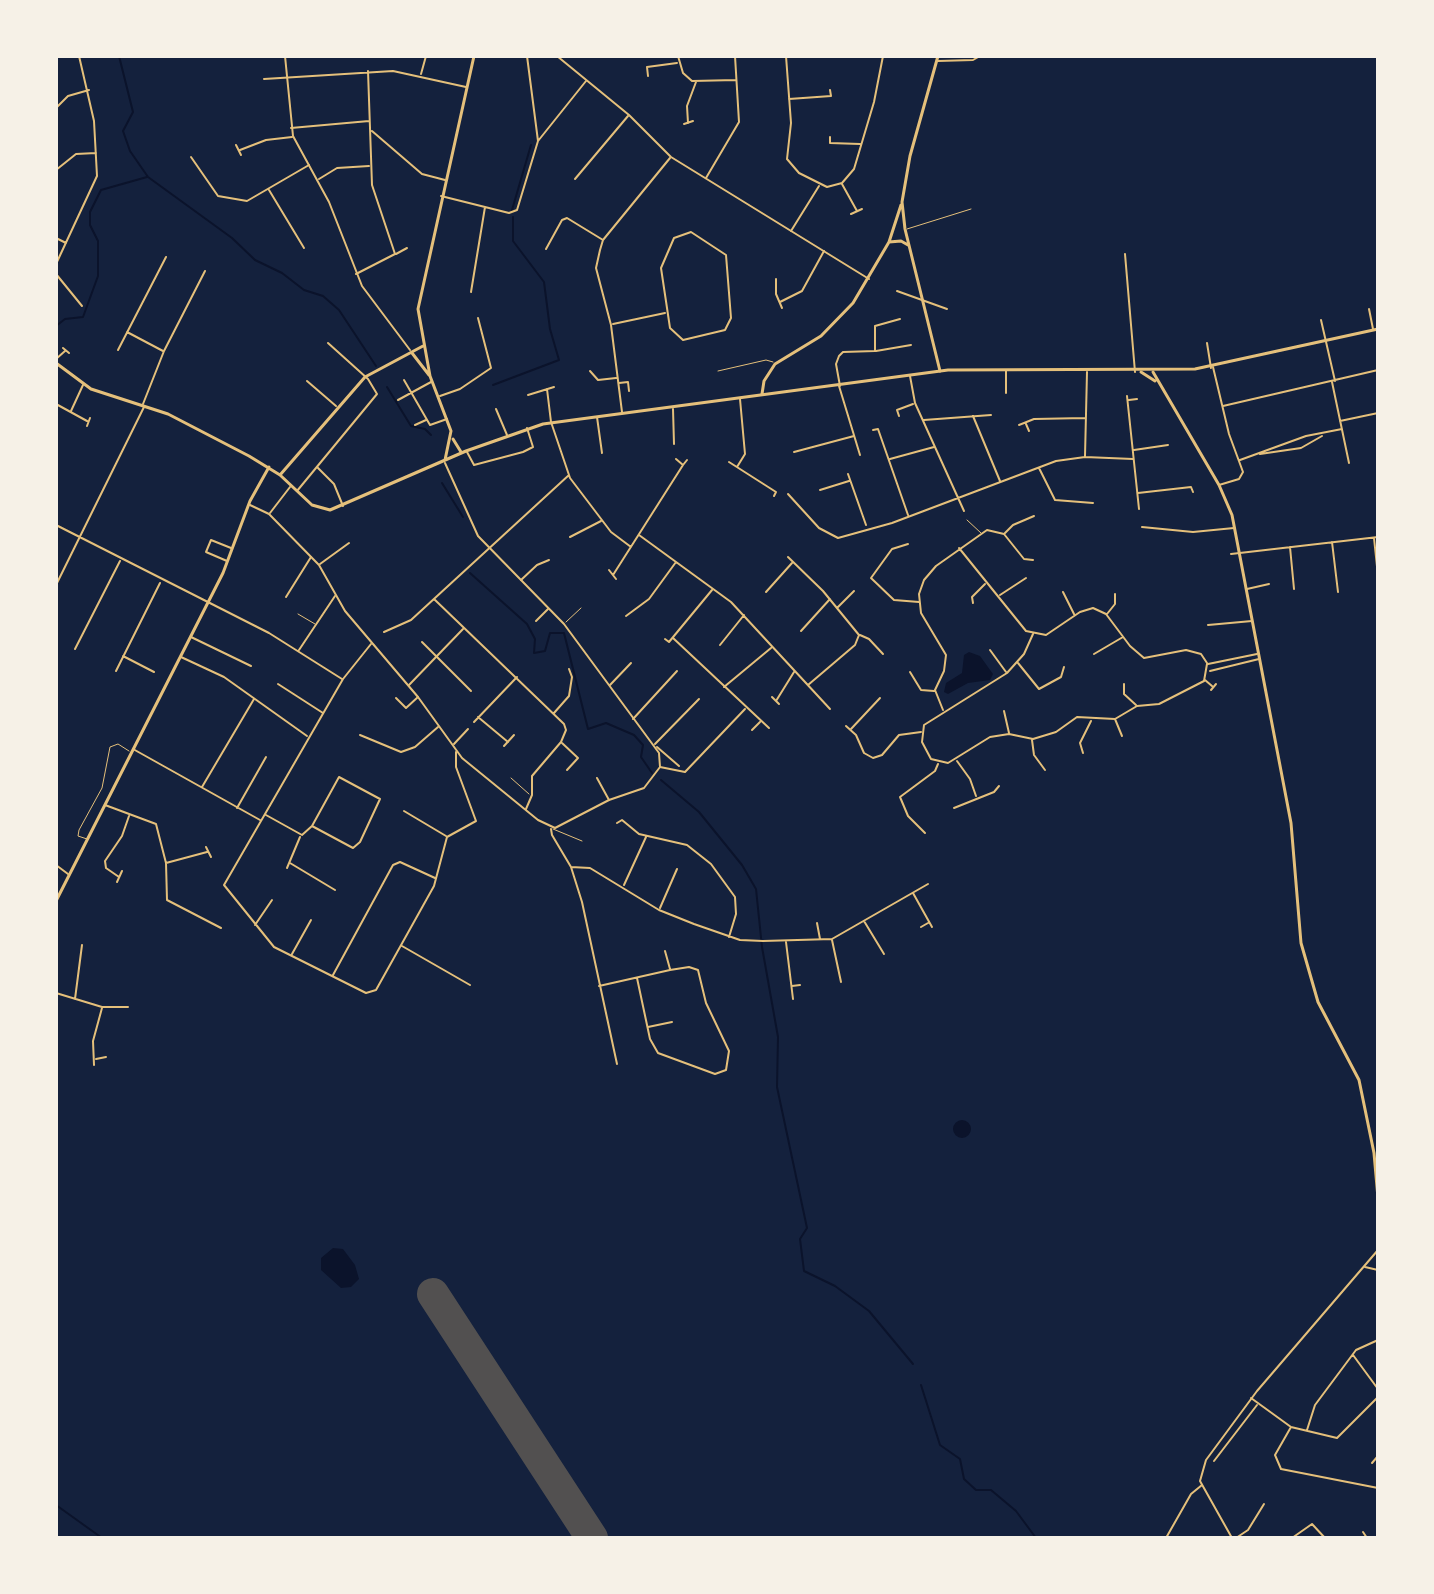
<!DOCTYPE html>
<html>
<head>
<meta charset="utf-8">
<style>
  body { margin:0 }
  #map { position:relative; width:1434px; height:1594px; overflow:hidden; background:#14213d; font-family:Jost,sans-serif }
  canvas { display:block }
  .frame { position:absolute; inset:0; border:58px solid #f6f1e7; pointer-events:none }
</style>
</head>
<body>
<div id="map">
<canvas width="1434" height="1594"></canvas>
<div class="frame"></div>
</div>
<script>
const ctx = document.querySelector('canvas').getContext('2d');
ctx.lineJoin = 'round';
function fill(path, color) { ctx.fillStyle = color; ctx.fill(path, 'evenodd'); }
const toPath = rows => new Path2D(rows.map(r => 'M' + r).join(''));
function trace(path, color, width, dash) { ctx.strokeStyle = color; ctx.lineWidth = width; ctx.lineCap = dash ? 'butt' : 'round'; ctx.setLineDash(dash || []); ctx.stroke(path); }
fill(toPath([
  [969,652,980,656,993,674,990,680,968,683,948,694,944,692,946,683,962,673,964,655],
  '953 1129a9 9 0 1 1 18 0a9 9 0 1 1-18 0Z',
  [333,1248,343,1249,355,1265,359,1279,351,1287,341,1288,321,1270,321,1258]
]), '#0b132b');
trace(toPath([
  [119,56,133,112,123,131,130,151,148,177,232,238,255,260,282,273,304,290,323,296,339,310,376,366],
  [512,210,531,145],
  [56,326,65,319,83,317,98,276,98,241,90,225,90,212,101,190,147,177],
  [493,385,559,360,550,329,544,282,513,241,513,217],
  [387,387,411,426,425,429,431,435],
  [442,483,463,517],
  [470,573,527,624,535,639,534,653,545,651,550,633,564,633,588,729,606,723,634,735,643,745,641,757,652,773],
  [661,780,699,812,742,865,756,889,762,947,778,1037,777,1087,807,1228,800,1239,804,1271,835,1286,869,1311,913,1364],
  [921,1385,940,1445,960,1459,964,1479,976,1490,991,1490,1016,1511,1036,1538],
  [56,1505,102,1538]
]), '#0b132b', 2);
trace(toPath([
  [433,1294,592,1538]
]), '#525050', 32);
trace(toPath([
  [907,229,971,209],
  [718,371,766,360,773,362],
  [967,520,981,533],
  [298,614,315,624],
  [566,622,581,608],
  [511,778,529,794],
  [553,829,582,841],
  [87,839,78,836,79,830,102,788,110,747,118,744,129,751]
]), '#e5c07b', 1);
trace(toPath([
  [678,56,683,73,692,81,736,80],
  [786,56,791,123,787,159,799,173,827,187,842,183,854,169,874,102,883,56],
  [938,61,973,60,980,56],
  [421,74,426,56],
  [648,76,647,67,677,63],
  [264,79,393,71,466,87],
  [789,99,831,96,830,90],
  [56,108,68,96,89,90],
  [688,123,687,106,696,82],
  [684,124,693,121],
  [291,128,369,121],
  [372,131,422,174,445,180],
  [830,137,830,143,860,144],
  [538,141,586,81],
  [236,145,241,155],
  [240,150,266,140,292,137],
  [191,157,218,196,247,201,309,165],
  [56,170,76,154,96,153],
  [706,178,739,122,735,56],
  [319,179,337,168,369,166],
  [575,179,628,116],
  [842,184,857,211],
  [269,190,304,248],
  [441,196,509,213,517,210,538,141,527,56],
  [851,214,862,209],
  [791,231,819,186],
  [691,232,726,255,731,318,725,330,683,340,670,328,661,268,674,238,691,232],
  [56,238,66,243],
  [546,249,562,220,567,218,603,240],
  [396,254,407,248],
  [1125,254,1135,372],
  [56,264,97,176,94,121,79,56],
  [56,274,82,306],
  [356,274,395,254,372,185,368,71],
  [776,279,776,294,782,308],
  [897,291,947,309],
  [471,292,485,207],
  [780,302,802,291,824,251],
  [1369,309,1373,329],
  [1321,320,1335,381],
  [613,324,665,313],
  [127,332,163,351],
  [1207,343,1211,368],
  [63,348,69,353],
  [118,350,166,257],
  [876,351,911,345],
  [56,359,65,351],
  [1213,367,1229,434,1243,472,1239,479,1219,485],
  [590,371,598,380,616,378],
  [910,376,915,403,964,511],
  [404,380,430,425,447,419],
  [307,381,336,406],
  [1332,382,1349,463],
  [619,383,628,382,629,391],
  [839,386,860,455],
  [840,386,836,364,839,356,843,352,875,351,875,326,900,319],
  [547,389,551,422,570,478,611,532,631,547],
  [1006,393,1006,371],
  [528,395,554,387],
  [440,396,460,389,491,368,478,318],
  [1127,396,1139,509],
  [398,400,431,382],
  [1129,400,1137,399],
  [56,404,87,421],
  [143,404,164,351,205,271],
  [1223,406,1378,370],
  [496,409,507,435],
  [673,409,674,444],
  [71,411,83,385],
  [622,412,611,325,596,268,600,250,603,240,670,158],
  [899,416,897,410,913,404],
  [973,416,1000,481],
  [597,417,602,453],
  [924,420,991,415],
  [1340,421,1378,413],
  [1026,424,1029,431],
  [415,425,426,420],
  [1019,425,1034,419,1085,418],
  [87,426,90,418],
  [873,430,878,429,908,515],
  [1134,450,1168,445],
  [467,452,474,465,523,452,533,447,527,428],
  [794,452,854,436],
  [1260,454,1301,448,1322,436],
  [1085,456,1087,372],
  [676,459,683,465,687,460],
  [890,459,934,447],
  [1240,460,1306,436,1342,429],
  [729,462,776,492,774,496],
  [317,467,334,484,343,506],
  [737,467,745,454,740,399],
  [1039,468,1055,500,1093,503],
  [848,474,866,525],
  [820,490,849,481],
  [297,491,377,394,368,379,328,343],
  [1138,493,1191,487,1193,492],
  [788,494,819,528,838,538,892,523,1056,461,1085,457,1133,459],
  [270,513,290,487],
  [56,525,269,633,342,679],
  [1142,527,1193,532,1234,528],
  [1005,533,1013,525,1034,516],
  [639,535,731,602,830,709],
  [570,537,601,521],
  [1374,538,1378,576],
  [1332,542,1338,592],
  [908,544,892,549,871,578,894,600,919,602],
  [1290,547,1294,589],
  [959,548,1026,631,1046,635,1080,612,1093,608,1106,614,1130,646,1144,658,1186,650,1201,654,1207,663],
  [1231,554,1378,537],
  [788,557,823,591,859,635,855,645,808,685],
  [227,561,206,552,211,540,231,548],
  [320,564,349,543],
  [609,570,616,579],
  [613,575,683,465],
  [521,580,537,565,549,560],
  [56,585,144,407],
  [1247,589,1269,584],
  [766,592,792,563],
  [1063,592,1074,614],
  [1000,595,1026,578],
  [286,597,311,557],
  [434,599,564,724,566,730,561,742,532,776,532,795,526,809],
  [973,603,972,597,985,584],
  [838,607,854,591],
  [1107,614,1115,604,1115,594],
  [626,616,649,599,676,562],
  [536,621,548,609],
  [1208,625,1252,621],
  [801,631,830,599],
  [384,632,411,620,569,475],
  [1033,634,1024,654,1007,673,924,725,922,742,931,759,948,763,990,737,1009,734,1033,739,1056,732,1077,717,1115,719,1137,706,1159,704,1204,681,1207,664],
  [860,635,869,639,883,654],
  [191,637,251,666],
  [673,638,769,728],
  [665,639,669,642,712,590],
  [422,642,471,691],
  [371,644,343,679,224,885,274,947,366,993,376,990,434,886,447,837,476,821,456,767,456,752],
  [720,645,744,615],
  [75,649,120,561],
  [299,650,335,596],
  [990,650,1006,672],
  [1094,654,1123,637],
  [123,656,154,672],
  [181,657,224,677,307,736],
  [1018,663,1039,689,1061,677,1064,667],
  [1208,664,1257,654],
  [116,671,160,583],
  [1210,671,1259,659],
  [910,672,921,690,934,691],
  [1205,680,1212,686],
  [278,684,323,713],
  [1124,684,1124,694,1136,705],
  [409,685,463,629],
  [610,685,631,663],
  [724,687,771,648],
  [1211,690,1216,684],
  [772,697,779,704],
  [396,698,406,708,418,697],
  [776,701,794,672],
  [943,710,935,690,944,671,946,655,921,613,919,594,924,580,936,566,987,530,1004,534,1024,559,1033,560],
  [1004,711,1009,733],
  [554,713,569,696,572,677,569,669],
  [478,717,508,742],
  [633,719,677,671],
  [1115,719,1122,736],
  [474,722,517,677],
  [846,726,856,735,864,753,873,758,882,755,899,735,921,732],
  [851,729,880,698],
  [752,730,760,722],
  [360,735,401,752,415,747,438,727],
  [1032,740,1034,755,1045,770],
  [562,743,578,758,567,770],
  [454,744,468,729],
  [655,744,699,699],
  [504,746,514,735],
  [657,747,679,766],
  [133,749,260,820],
  [1083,753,1080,743,1091,721],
  [957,761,970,779,976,796],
  [660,767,685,772,745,709],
  [597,778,609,800],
  [202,787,254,699],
  [105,805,156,824,166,863,167,900,221,928],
  [237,808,266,757],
  [954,808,994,792,999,786],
  [404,811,446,836],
  [266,815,302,835,312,826,339,777,380,799,360,842,353,848,312,826],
  [617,823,622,820,639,834,687,845,711,864,735,897,736,914,729,937],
  [551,829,552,835,571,867,582,902,617,1064],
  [925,833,908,816,900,797,935,771,938,764],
  [206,847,211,857],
  [166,863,207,852],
  [290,863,335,890],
  [56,865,68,874],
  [571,867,590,868,659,910,694,924,740,940,763,941,832,939,928,884],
  [287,868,300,837],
  [119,877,106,868,105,861,122,836,129,816],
  [117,882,122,871],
  [624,885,646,837],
  [913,893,932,927],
  [660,908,677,869],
  [864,921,884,954],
  [817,923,820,939],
  [255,925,272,900],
  [921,927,928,923],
  [832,940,841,982],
  [786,942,793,999],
  [402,946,470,985],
  [665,951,670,969],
  [292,954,311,920],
  [333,975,393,865,400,862,435,878],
  [599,986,670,970,689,967,698,970,706,1003,729,1051,726,1070,715,1074,658,1053,650,1039,637,978],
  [792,986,800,985],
  [56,993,102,1007,128,1007],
  [75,999,82,945],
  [648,1027,672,1022],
  [96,1059,106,1057],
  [94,1065,93,1041,102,1008],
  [1353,1355,1378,1389],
  [1251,1398,1291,1427,1337,1438,1378,1397],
  [1291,1427,1275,1455,1281,1469,1378,1488],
  [1307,1430,1315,1405,1356,1350,1378,1340],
  [1214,1461,1257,1405],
  [1372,1463,1378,1456],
  [1363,1532,1367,1538],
  [1166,1538,1191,1494,1202,1485],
  [1236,1538,1248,1530,1264,1504],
  [1292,1538,1312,1524,1325,1538]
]), '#e5c07b', 2);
trace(toPath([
  [285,56,293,136,329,202,362,286,410,350],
  [557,56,629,115,671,157,869,279],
  [250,505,269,514,319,565,345,611,418,697,462,758,538,820,555,828,609,800,644,788,660,767,659,753,564,624,478,536,445,463],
  [1365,1267,1378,1270],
  [1232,1538,1200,1481,1206,1460,1257,1391,1378,1250]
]), '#e5c07b', 2);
trace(toPath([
  [938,56,910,156,902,202,905,229,940,371],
  [889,242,901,241,908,245],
  [1141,372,1155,381],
  [1153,372,1219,485,1232,515,1291,823,1301,943,1318,1002,1359,1080,1374,1153,1378,1198],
  [762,394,764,381,775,364,821,336,853,303,889,242,901,205]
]), '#e5c07b', 3);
trace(toPath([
  [412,353,429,375],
  [56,363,91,389,168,414,249,456,280,475,312,505,330,510,466,451,543,424,948,370,1195,369,1378,329],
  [453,439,461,452],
  [445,460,451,431,430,376,418,309,474,56],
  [280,475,365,377,423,346],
  [56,901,223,573,250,501,269,467]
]), '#e5c07b', 3);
</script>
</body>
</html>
